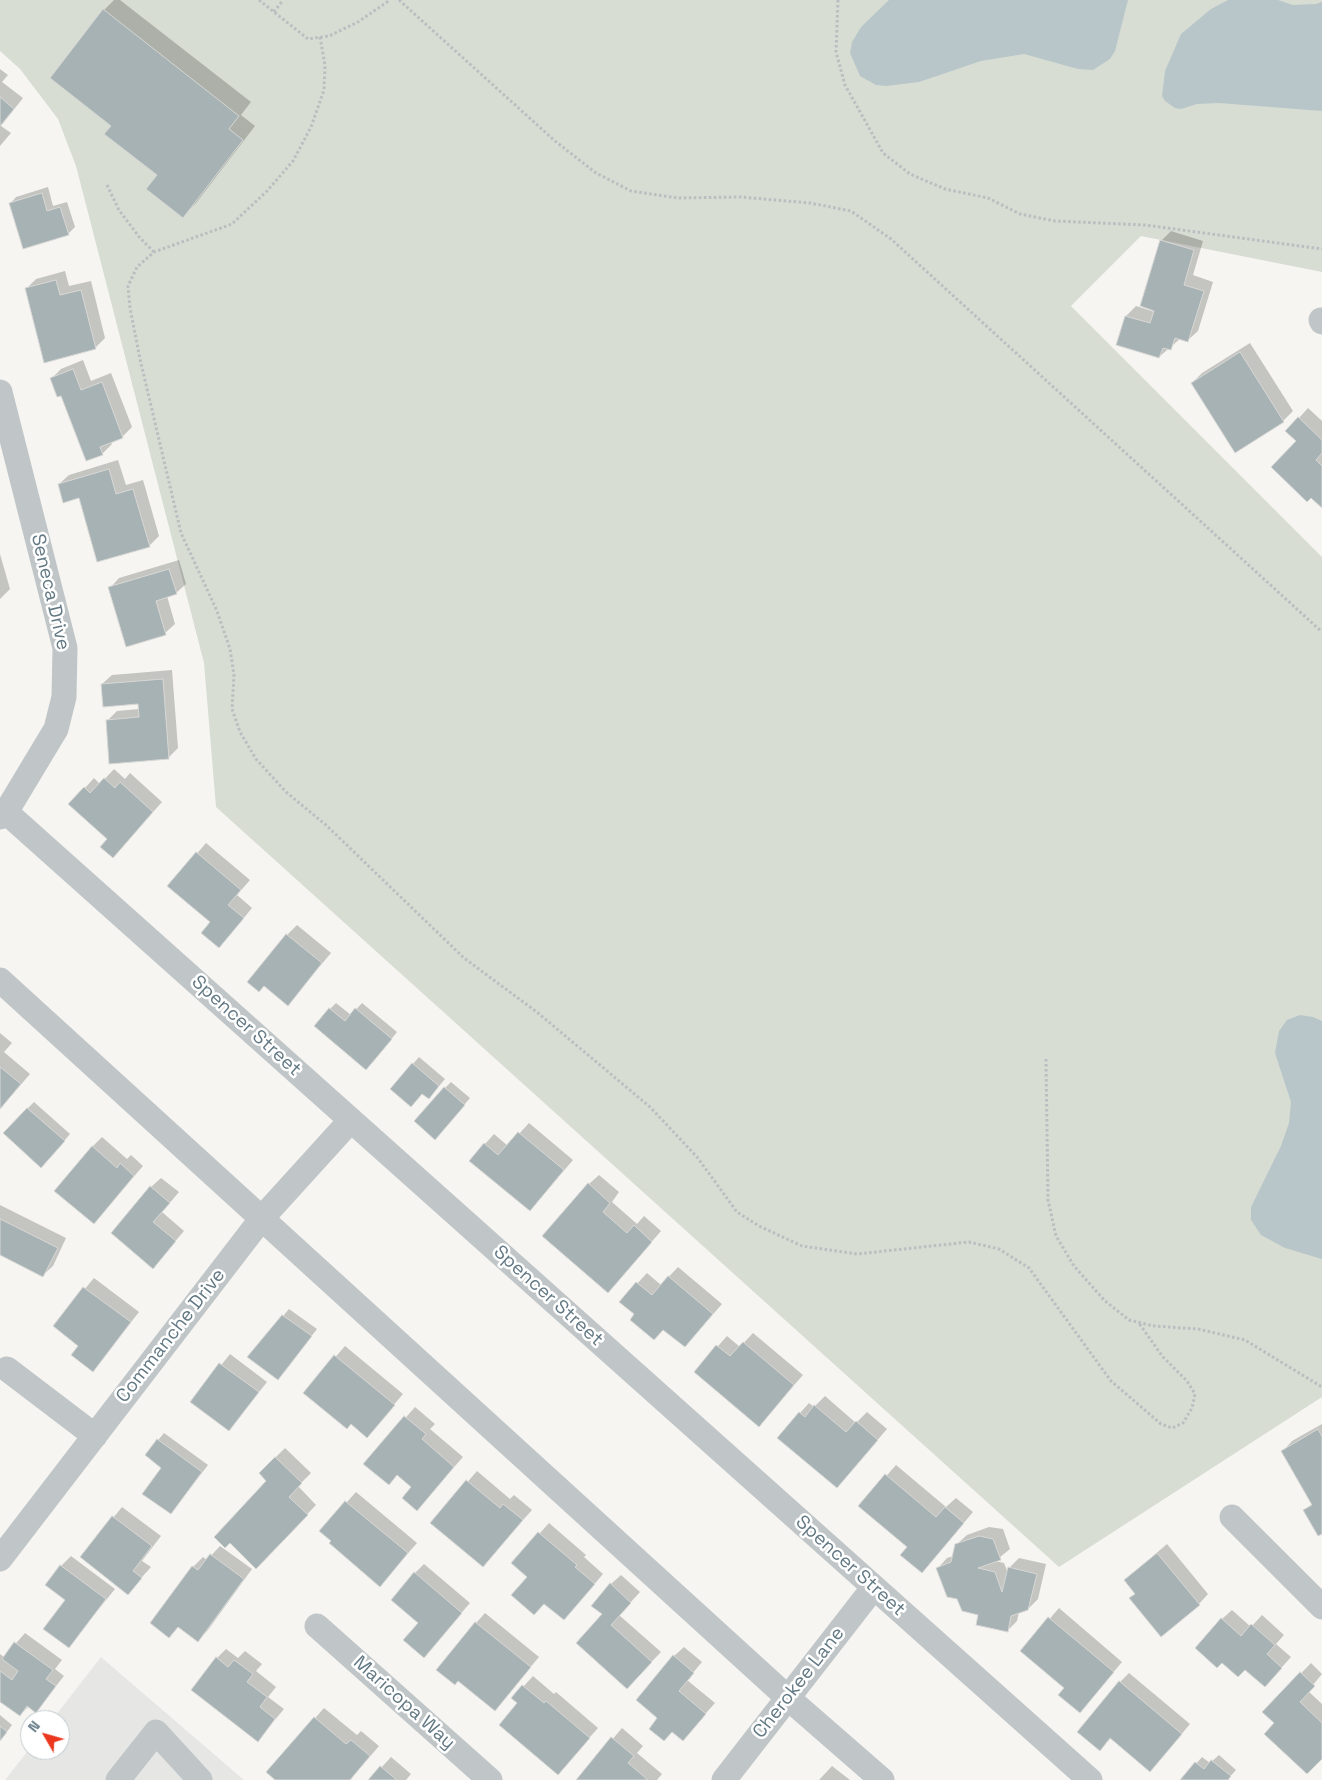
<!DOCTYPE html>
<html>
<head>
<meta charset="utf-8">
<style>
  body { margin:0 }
  #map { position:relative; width:1322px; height:1780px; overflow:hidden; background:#f6f5f2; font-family:"Space Grotesk",sans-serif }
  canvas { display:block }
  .north { position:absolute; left:20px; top:1710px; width:50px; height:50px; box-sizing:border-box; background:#fff; border:1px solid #c1c9ce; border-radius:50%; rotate:308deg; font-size:14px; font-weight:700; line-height:20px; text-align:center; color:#637984 }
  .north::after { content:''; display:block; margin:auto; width:18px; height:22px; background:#ea371d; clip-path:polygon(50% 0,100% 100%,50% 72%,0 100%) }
</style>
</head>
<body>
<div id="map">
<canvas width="1322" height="1780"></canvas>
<div class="north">N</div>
</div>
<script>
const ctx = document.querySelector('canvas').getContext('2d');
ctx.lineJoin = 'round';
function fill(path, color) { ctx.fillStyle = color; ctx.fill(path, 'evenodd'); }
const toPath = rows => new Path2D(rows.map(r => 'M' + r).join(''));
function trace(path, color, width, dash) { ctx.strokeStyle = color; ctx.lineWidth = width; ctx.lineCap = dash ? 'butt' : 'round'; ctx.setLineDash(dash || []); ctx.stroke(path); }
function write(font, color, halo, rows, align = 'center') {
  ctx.font = font + ' "Space Grotesk",sans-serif'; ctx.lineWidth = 5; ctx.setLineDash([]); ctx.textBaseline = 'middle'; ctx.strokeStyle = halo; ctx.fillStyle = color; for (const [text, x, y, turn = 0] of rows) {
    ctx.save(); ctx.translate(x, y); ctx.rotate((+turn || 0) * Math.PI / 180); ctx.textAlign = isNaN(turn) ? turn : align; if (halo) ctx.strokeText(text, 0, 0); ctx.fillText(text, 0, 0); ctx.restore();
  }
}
fill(toPath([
  [101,1657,244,1780,5,1780,30,1748,30,1750,60,1750,60,1720,52,1720]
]), '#e6e7e5');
fill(toPath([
  [0,0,1322,0,1322,272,1141,236,1071,306,1322,557,1322,1397,1059,1567,216,807,204,663,76,166,58,119,20,69,0,51]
]), '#d7ddd3');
fill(toPath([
  [889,0,1128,0,1115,51,1110,59,1093,70,1078,69,1024,54,981,61,919,82,886,86,876,85,860,76,850,53,852,42,861,27],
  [1228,0,1278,0,1293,5,1316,4,1322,2,1322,111,1219,103,1197,104,1181,109,1175,108,1165,101,1162,96,1165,71,1181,34,1211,9],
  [1300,1015,1313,1017,1322,1021,1322,1259,1285,1248,1261,1235,1251,1220,1251,1207,1281,1146,1289,1123,1291,1102,1275,1053,1279,1031,1287,1020]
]), '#b8c6c9');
fill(toPath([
  [114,0,120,0,251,102,241,115,255,126,196,203,183,216,159,175,113,125,104,10],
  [0,69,8,75,2,82,23,98,1,126,11,133,0,146],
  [48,187,53,206,67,202,75,227,68,234,10,204,16,197],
  [1171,231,1203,241,1193,275,1213,282,1198,331,1188,340,1181,338,1159,357,1118,344,1126,316,1136,306,1155,312,1161,241],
  [65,271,69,286,91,281,105,338,95,348,26,289,36,279],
  [1250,343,1293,411,1283,421,1192,383,1202,373],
  [83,360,91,381,111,373,132,427,122,437,111,442,112,444,102,454,52,378,61,369],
  [1308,408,1322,421,1322,506,1298,441,1299,418],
  [118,460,126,485,143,480,159,536,149,546,59,484,69,475],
  [0,554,10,589,0,599],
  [179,560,186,584,176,593,167,596,175,624,165,633,110,588,119,578],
  [172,670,178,748,168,758,108,720,117,711,139,709,139,703,102,684,112,675],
  [114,769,125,779,130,773,162,802,122,847,85,788,94,778,100,784],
  [206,843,250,880,237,895,252,908,229,936,169,886],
  [297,925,331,953,288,1004,287,935],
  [336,1003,351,1015,362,1003,397,1032,373,1062,330,1009],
  [0,1033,12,1043,4,1052,30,1074,0,1109],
  [419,1057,445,1079,435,1091,423,1093,417,1099,391,1089],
  [451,1082,470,1098,441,1132,445,1088],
  [34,1102,70,1134,48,1160,27,1109],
  [529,1123,573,1160,539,1200,485,1144,494,1134,508,1146],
  [102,1137,127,1159,131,1155,143,1166,94,1223,92,1147],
  [599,1175,619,1192,612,1202,637,1224,644,1216,661,1231,617,1282,589,1184],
  [161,1178,179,1192,162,1212,184,1231,153,1267,151,1187],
  [0,1205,66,1238,53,1266,43,1275,0,1254],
  [678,1267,722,1304,694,1336,636,1314,621,1301,647,1273,661,1285],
  [94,1278,139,1312,93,1370,80,1346,54,1326],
  [289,1309,317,1329,284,1372,249,1357],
  [753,1333,803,1375,759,1425,696,1371,727,1336,740,1347],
  [345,1346,403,1394,367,1436,305,1392],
  [230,1354,267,1382,229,1430,192,1402],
  [825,1396,856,1423,867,1412,887,1429,837,1487,800,1413,809,1403,814,1407],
  [415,1407,435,1424,430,1429,463,1457,426,1499,398,1474,388,1484,365,1464],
  [1322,1424,1322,1532,1305,1510,1313,1503,1283,1451,1292,1441],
  [164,1433,208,1465,171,1513,163,1468,146,1455],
  [285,1448,311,1473,298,1486,316,1505,256,1567,230,1542,268,1481,260,1473],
  [896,1465,946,1507,956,1498,973,1512,931,1562,909,1547,860,1506],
  [477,1471,510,1499,514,1495,532,1510,483,1565,432,1523],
  [356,1492,417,1543,380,1585,321,1531],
  [122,1507,161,1536,142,1561,151,1567,128,1593,82,1556],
  [549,1523,586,1555,584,1557,603,1574,573,1609,513,1563],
  [989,1527,1003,1529,1010,1549,995,1561,1004,1563,1008,1573,1009,1568,1019,1558,1046,1564,1038,1599,1028,1609,1019,1612,1017,1621,1007,1631,979,1614,958,1598,938,1568,947,1558,954,1556,956,1545,967,1535],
  [1167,1544,1208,1594,1199,1604,1136,1593,1125,1580],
  [220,1546,252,1569,208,1630,198,1640,179,1626,169,1636,152,1623,193,1567,203,1557,207,1560],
  [71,1556,115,1589,69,1646,67,1600,61,1566],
  [424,1564,470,1603,424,1656,415,1573],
  [621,1575,640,1592,619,1615,661,1652,636,1678,603,1614,611,1584],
  [1059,1608,1122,1662,1089,1701,1066,1688,1022,1651],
  [1232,1610,1251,1627,1262,1615,1284,1635,1276,1644,1291,1657,1274,1676,1222,1619],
  [485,1613,539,1657,495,1709,476,1623],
  [25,1633,62,1660,55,1669,64,1676,36,1711,29,1706,20,1715,0,1700,0,1654,4,1657],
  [684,1647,702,1662,687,1680,715,1703,683,1739,659,1718,674,1656],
  [226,1649,238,1658,245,1651,262,1664,256,1671,276,1687,268,1697,284,1709,258,1740,217,1658],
  [1311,1663,1322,1674,1308,1691,1322,1704,1322,1757,1264,1712],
  [1129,1673,1190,1724,1160,1760,1111,1738,1100,1750,1120,1682],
  [533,1676,554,1694,556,1692,598,1728,558,1773,519,1703,513,1698],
  [324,1708,357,1735,361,1731,379,1746,350,1780,277,1780,268,1772],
  [0,1715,12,1725,0,1741],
  [622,1728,643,1746,637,1753,662,1774,657,1780,578,1780],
  [1219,1755,1236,1770,1227,1780,1182,1780,1202,1757,1210,1763],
  [391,1757,411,1774,406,1780,370,1780],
  [832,1766,850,1780,819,1780]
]), '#0003');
const building = toPath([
  [103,9,239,116,229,129,243,140,183,218,146,189,157,175,104,134,111,126,50,78,103,9],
  [0,97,14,109,0,126,0,97],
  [42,193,47,211,60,207,69,235,23,249,9,203,42,193],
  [1160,240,1194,250,1184,285,1204,291,1188,342,1175,338,1171,350,1163,348,1159,358,1116,345,1125,316,1150,323,1154,311,1140,306,1160,240],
  [56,280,60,295,81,290,96,349,44,363,25,288,56,280],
  [1240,352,1284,422,1235,453,1191,383,1240,352],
  [73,369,81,390,102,382,123,438,100,447,103,455,86,461,61,396,57,397,50,378,73,369],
  [1298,417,1322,440,1322,453,1316,460,1322,466,1322,508,1311,498,1307,502,1271,467,1296,441,1285,431,1298,417],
  [109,469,116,494,133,489,150,547,97,562,79,498,63,503,58,484,109,469],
  [169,569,177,594,156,601,166,635,126,647,108,587,169,569],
  [163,679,169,759,109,764,106,720,139,717,138,704,103,707,101,684,163,679],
  [104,778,115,788,120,782,153,812,113,858,100,847,107,839,68,804,84,787,90,793,104,778],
  [196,852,241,890,228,905,244,918,219,948,201,933,210,922,167,886,196,852],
  [286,934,322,963,288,1006,264,986,259,992,247,982,286,934],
  [329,1008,345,1021,355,1008,392,1039,366,1070,314,1026,329,1008],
  [412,1063,439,1086,429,1099,422,1094,411,1107,390,1089,412,1063],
  [0,1067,21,1084,0,1109,0,1067],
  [444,1087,465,1105,435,1140,414,1121,444,1087],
  [27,1108,65,1141,41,1168,3,1133,27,1108],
  [518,1132,564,1170,530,1211,469,1161,484,1143,498,1155,518,1132],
  [92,1146,117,1168,120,1163,134,1176,94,1224,54,1191,92,1146],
  [588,1183,610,1203,603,1212,627,1233,634,1225,652,1242,608,1293,542,1236,588,1183],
  [150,1186,170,1203,153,1222,176,1241,153,1269,111,1233,150,1186],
  [0,1219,58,1248,43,1277,0,1255,0,1219],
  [668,1276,713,1314,685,1347,663,1330,654,1340,630,1320,634,1314,619,1302,636,1282,652,1295,668,1276],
  [83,1287,131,1322,93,1372,71,1355,78,1346,53,1326,83,1287],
  [282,1315,312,1336,278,1380,247,1357,282,1315],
  [743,1342,794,1385,759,1427,694,1372,716,1345,730,1356,743,1342],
  [334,1355,395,1405,367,1438,351,1424,347,1429,303,1393,334,1355],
  [219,1363,259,1392,229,1431,190,1402,219,1363],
  [814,1405,846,1432,856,1421,878,1440,837,1488,777,1438,799,1412,805,1417,814,1405],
  [404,1416,426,1434,422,1439,454,1467,417,1511,402,1498,411,1487,397,1475,389,1485,363,1464,404,1416],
  [1318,1429,1322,1437,1322,1534,1318,1536,1303,1510,1312,1505,1281,1451,1318,1429],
  [157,1439,202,1472,171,1514,142,1494,161,1468,145,1455,157,1439],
  [275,1457,302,1483,289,1497,308,1515,256,1569,230,1543,225,1548,214,1537,266,1481,259,1473,275,1457],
  [885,1474,936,1517,945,1507,964,1523,922,1573,900,1555,907,1547,858,1506,885,1474],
  [466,1480,500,1508,503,1504,523,1520,483,1567,430,1523,466,1480],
  [345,1501,408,1553,380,1587,329,1543,331,1541,319,1531,345,1501],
  [112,1516,152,1546,133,1571,142,1578,128,1595,80,1557,112,1516],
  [538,1532,577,1565,575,1567,595,1584,564,1620,544,1604,534,1615,511,1595,527,1577,511,1563,538,1532],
  [979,1536,993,1539,1001,1560,978,1568,995,1572,1002,1592,1008,1567,1037,1574,1028,1610,1011,1616,1008,1632,976,1625,978,1615,962,1611,957,1599,947,1597,936,1568,951,1562,955,1544,979,1536],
  [1157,1553,1200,1605,1161,1637,1129,1598,1135,1594,1124,1580,1157,1553],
  [210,1554,244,1579,198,1642,178,1627,169,1638,150,1623,192,1566,198,1570,210,1554],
  [60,1565,106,1599,69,1648,43,1629,65,1600,45,1585,60,1565],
  [414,1572,462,1613,424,1658,403,1640,418,1623,391,1600,414,1572],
  [610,1583,631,1603,611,1625,652,1662,627,1689,576,1643,602,1614,591,1606,610,1583],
  [1048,1617,1114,1672,1080,1713,1058,1695,1064,1688,1020,1651,1048,1617],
  [1221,1618,1241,1636,1251,1624,1275,1645,1267,1654,1282,1668,1265,1687,1245,1670,1238,1677,1222,1663,1217,1668,1195,1648,1221,1618],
  [475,1622,531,1667,495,1711,458,1681,455,1685,436,1670,475,1622],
  [14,1642,53,1670,46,1679,56,1686,36,1713,27,1706,20,1716,0,1702,0,1671,12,1680,18,1671,2,1659,14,1642],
  [673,1655,694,1673,679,1691,706,1714,683,1741,672,1732,664,1741,649,1729,657,1718,636,1700,673,1655],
  [216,1657,228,1667,234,1660,253,1674,247,1682,267,1697,260,1707,275,1719,258,1742,191,1690,216,1657],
  [1300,1672,1315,1686,1300,1702,1322,1723,1322,1759,1307,1774,1264,1734,1274,1723,1262,1712,1300,1672],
  [1119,1681,1182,1734,1150,1772,1110,1738,1100,1751,1077,1732,1119,1681],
  [522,1685,544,1703,546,1701,590,1738,558,1775,499,1725,517,1703,511,1698,522,1685],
  [314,1717,346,1744,351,1740,370,1756,350,1780,275,1780,266,1772,314,1717],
  [0,1726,7,1732,0,1741,0,1726],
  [611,1737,634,1756,628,1763,648,1780,576,1780,611,1737],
  [1211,1760,1231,1776,1228,1780,1180,1780,1195,1762,1204,1769,1211,1760],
  [380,1766,397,1780,368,1780,380,1766]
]);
fill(building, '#a7b2b5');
trace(building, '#d7d7d4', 1);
trace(toPath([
  [259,0,308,39,329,36,358,22,390,0],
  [399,0,555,141,596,173,631,191,678,198,740,197,810,203,851,211,891,239,1322,632],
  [838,0,836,52,845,85,883,153,910,174,945,189,988,198,1020,214,1055,221,1145,225,1322,249],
  [274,12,283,0],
  [320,37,325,65,324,90,311,127,293,161,267,191,232,224,154,252,137,267,128,286,130,308,140,359,181,533,217,611,230,649,234,675,232,709,240,732,256,759,286,792,326,825,464,958,538,1013,650,1107,697,1157,737,1212,759,1226,802,1246,857,1254,969,1242,999,1249,1029,1268,1111,1381,1161,1424,1172,1428,1183,1423,1192,1408,1195,1394,1187,1381,1163,1357,1138,1322],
  [107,185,119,210,140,238,154,252],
  [1046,1059,1048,1200,1056,1236,1074,1266,1105,1301,1129,1320,1154,1326,1198,1329,1245,1340,1322,1387]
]), '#babec0', 3, [2.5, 2.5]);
trace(toPath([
  [1321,320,1322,322],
  [0,392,65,648,64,697,56,729,6,812,0,817],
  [6,812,1090,1780],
  [0,980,788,1698,882,1780],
  [7,1369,95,1436],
  [1232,1517,1322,1607],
  [0,1559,262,1218,351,1120],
  [317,1626,490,1780],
  [118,1780,156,1732,200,1780],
  [724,1780,874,1587]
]), '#c0c6c8', 25);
write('19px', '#637984', '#fff', [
  ["Seneca Drive",50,592,77],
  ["Spencer Street",246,1026,42],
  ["Spencer Street",548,1296,42],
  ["Commanche Drive",171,1336,-52],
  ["Spencer Street",850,1566,42],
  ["Cherokee Lane",799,1683,-52],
  ["Maricopa Way",404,1703,42]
]);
</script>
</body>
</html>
